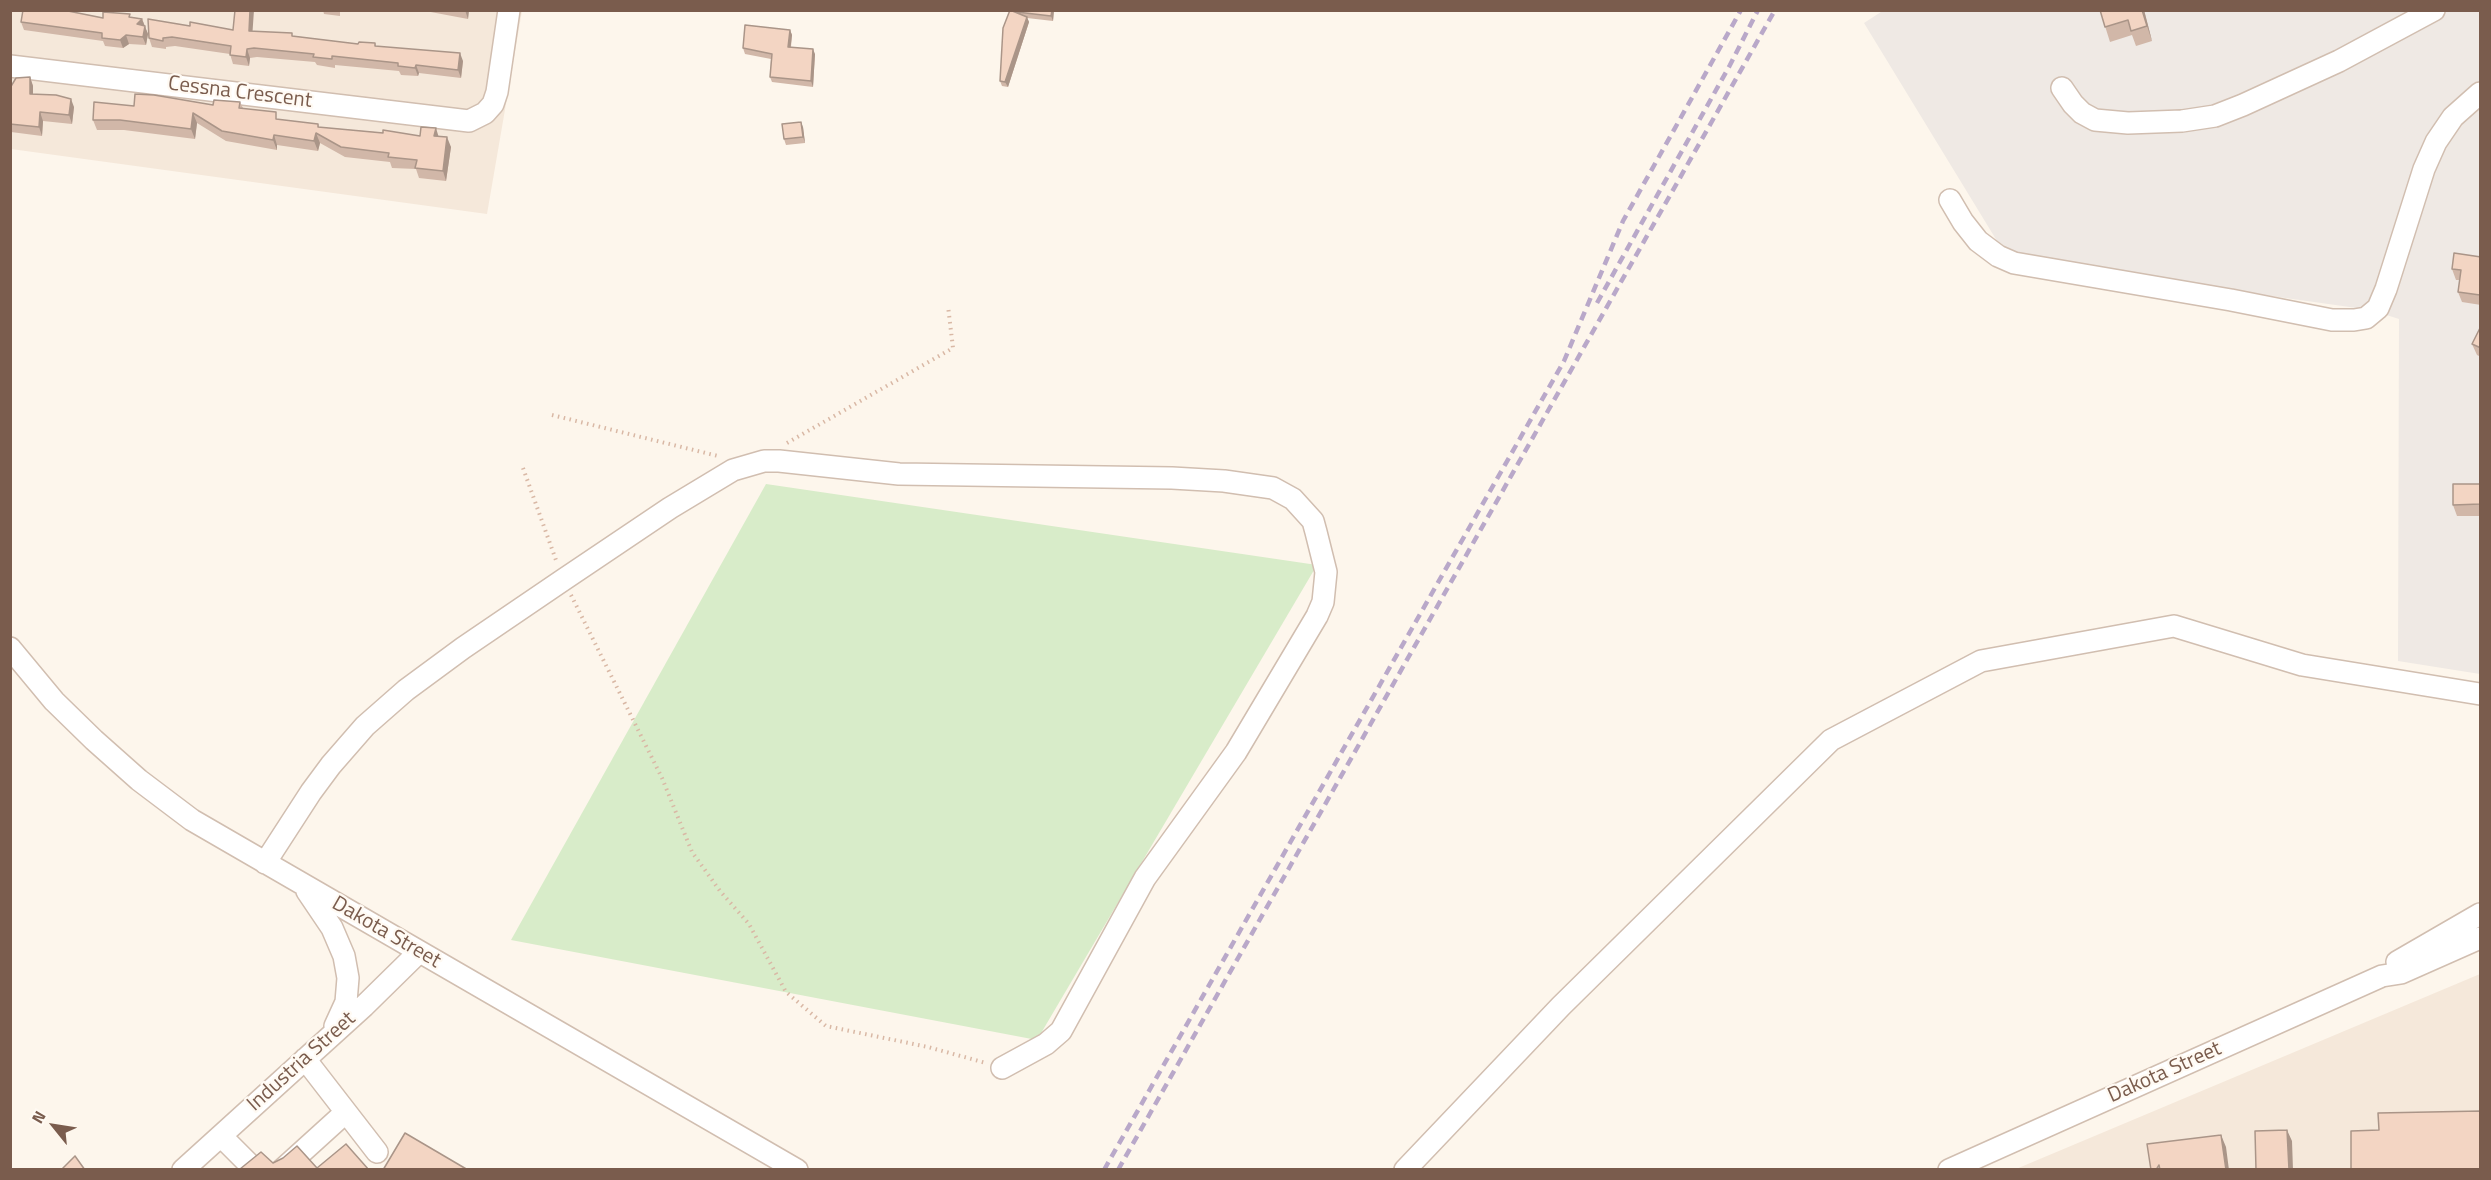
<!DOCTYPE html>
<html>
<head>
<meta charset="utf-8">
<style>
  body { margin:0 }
  #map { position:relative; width:2491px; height:1180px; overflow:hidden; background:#fdf6ec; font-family:"Titillium Web",sans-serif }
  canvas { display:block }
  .frame { position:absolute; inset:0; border:12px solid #7a5c4d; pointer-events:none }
  .north { position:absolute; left:24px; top:1096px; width:60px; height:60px; -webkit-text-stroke:4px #fffaf3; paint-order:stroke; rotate:300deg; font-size:16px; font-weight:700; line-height:24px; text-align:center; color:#7a5c4d }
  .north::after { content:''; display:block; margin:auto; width:21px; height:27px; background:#7a5c4d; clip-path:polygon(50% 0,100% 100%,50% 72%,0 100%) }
</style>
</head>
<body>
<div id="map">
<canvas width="2491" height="1180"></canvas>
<div class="frame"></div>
<div class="north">N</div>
</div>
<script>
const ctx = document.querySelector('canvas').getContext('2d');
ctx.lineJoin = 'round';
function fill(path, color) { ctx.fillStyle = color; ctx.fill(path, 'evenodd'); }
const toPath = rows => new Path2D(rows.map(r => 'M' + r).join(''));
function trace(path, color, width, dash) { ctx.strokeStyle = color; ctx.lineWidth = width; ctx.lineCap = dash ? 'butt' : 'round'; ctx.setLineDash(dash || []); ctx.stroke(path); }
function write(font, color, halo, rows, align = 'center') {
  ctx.font = font + ' "Titillium Web",sans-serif'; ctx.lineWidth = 4.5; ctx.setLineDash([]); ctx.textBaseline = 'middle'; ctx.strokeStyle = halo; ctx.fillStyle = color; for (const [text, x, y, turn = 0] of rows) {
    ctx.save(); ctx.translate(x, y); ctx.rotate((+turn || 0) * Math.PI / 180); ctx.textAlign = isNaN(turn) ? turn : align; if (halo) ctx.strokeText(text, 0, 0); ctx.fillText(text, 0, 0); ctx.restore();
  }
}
fill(toPath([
  [11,11,522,11,487,214,11,149],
  [2480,974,2480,1169,2016,1169]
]), '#f5e8da');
fill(toPath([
  [1884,10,2480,11,2480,674,2398,661,2399,319,2371,310,2008,259,1864,23]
]), '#efe9e4');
fill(toPath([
  [766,484,1317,565,1037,1040,511,940]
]), '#d8ecc9');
const minor = toPath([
  [10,66,469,121,485,113,493,104,497,92,509,10],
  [2062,88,2073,104,2082,113,2095,120,2128,123,2182,121,2215,116,2243,105,2339,61,2434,10],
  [1950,200,1963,222,1978,241,1998,256,2014,263,2231,300,2332,320,2354,320,2366,318,2378,308,2386,289,2424,169,2436,142,2453,117,2480,93],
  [10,648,54,701,94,740,139,780,192,820,797,1170],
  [265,863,311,792,331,765,365,726,406,690,463,648,563,580,670,508,733,470,764,461,779,461,899,474,1172,478,1224,481,1273,488,1293,499,1313,521,1316,532,1326,572,1323,602,1317,616,1236,752,1145,878,1061,1031,1046,1044,1002,1068],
  [307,891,332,928,344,956,348,978,346,1002,335,1026],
  [2397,962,2480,914],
  [305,1059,377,1152],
  [221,1136,255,1170],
  [183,1170,364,1006,419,952],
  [282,1170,346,1112],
  [1405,1170,1561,1006,1831,740,1981,661,2174,626,2302,665,2480,694],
  [1949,1170,2382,976,2401,973,2480,938]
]);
trace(minor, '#d1beb0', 24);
trace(toPath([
  [552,415,718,456],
  [787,443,953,348,948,306],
  [523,468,557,563],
  [571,595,662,778,692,852,720,891,749,924,786,992,826,1026,928,1047,986,1063]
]), '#d9b8a5', 4, [1.5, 4.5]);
trace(minor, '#fff', 21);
trace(toPath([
  [1597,303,1730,65,1758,10],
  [1104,1170,1564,361,1623,221,1741,10],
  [1118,1170,1775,10]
]), '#b9a8c9', 4.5, [9, 6]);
fill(toPath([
  [323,10,340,10,340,16,324,14],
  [420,10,469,10,468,19],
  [1017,10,1054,10,1053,21,1027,18,1029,22,1008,87,1002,86,1000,81,1018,13],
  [2100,10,2144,10,2152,41,2136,46,2132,35,2110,42],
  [131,17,142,19,148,34,146,45,129,44,123,48,105,46,103,41,24,30,21,22],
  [190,26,253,31,358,44,375,43,376,46,463,61,461,78,419,73,418,76,401,75,399,71,335,65,335,68,317,65,315,62,257,57,250,58,249,66,233,64,230,54,175,46,166,47,166,49,152,47,149,38],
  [790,30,792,35,791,47,815,54,813,87,772,82,770,77,771,59,745,54,743,48],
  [30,77,33,86,33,94,74,107,72,124,43,121,42,136,11,132,10,88],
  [240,102,243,108,279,120,318,124,319,127,420,136,439,136,451,147,446,181,419,178,416,169,392,168,390,162,345,157,320,143,318,151,277,145,277,150,226,141,197,123,195,139,124,130,97,130,93,120,134,106,213,105],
  [803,127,805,143,786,145,784,139],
  [2481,257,2481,305,2462,302,2458,292,2460,280,2456,280,2452,269],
  [2481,326,2481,357,2477,355,2472,344],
  [2480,484,2481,516,2457,516,2453,505]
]), '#d1b7a8');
fill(toPath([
  [250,10,254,10,252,39,249,31],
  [465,10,469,10,468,19],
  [1052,10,1054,10,1053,21,1051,16],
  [2142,10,2144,10,2152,41,2147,26],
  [1027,17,1029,22,1008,87,1005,82],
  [142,19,148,34,146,45,137,24],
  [790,30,792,35,790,52,788,47],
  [126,35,129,44,123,48,120,40],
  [247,49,250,58,249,66,246,57],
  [813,49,815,54,813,87,811,81],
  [460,53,463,61,461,78,458,70],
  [416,65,419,73,418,76,415,68],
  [30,77,33,86,33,102,30,94],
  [71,99,74,107,72,124,69,115],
  [40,112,43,121,42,136,39,127],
  [193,113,197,123,195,139,191,129],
  [801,122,803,127,805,143,803,137],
  [436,128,439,138,434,136],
  [316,133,320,143,318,151,314,141],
  [274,135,277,145,277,150,273,140],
  [447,137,451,147,446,181,443,171],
  [2287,1130,2292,1141,2293,1170,2289,1170],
  [2221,1135,2226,1147,2229,1170,2226,1170]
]), '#aa9588');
const building = toPath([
  [23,10,63,10,103,18,103,12,130,14,129,17,142,19,137,24,145,26,143,37,126,35,120,40,102,38,102,33,21,22,23,10],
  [235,10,250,10,249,31,292,33,292,36,358,44,359,42,375,43,375,46,460,53,458,70,416,65,415,68,398,66,398,63,332,56,332,59,313,57,314,54,254,48,247,49,246,57,230,55,231,46,172,37,163,38,163,41,149,38,148,19,190,26,190,22,233,30,235,10],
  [1010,10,1027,17,1005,82,1000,81,1003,28,1010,10],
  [1017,10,1052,10,1051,16,1017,12,1017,10],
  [2100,10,2142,10,2147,26,2131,31,2128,20,2105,27,2100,10],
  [745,25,790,30,788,47,813,49,811,81,770,77,772,54,743,48,745,25],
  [30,77,30,94,56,95,71,99,69,115,40,112,39,127,10,124,10,88,16,78,30,77],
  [135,94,154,95,213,105,214,100,240,102,239,108,276,112,276,119,318,124,318,127,383,133,383,130,420,136,421,127,436,128,434,136,447,137,443,171,415,168,417,160,388,157,389,153,341,147,316,133,314,141,274,135,273,140,222,131,193,113,191,129,120,120,93,120,94,102,134,106,135,94],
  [801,122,803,137,784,139,782,124,801,122],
  [2454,253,2481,257,2480,295,2458,292,2461,270,2452,269,2454,253],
  [2481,326,2481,348,2472,344,2481,326],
  [2453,484,2480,484,2480,504,2453,505,2453,484],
  [2481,1111,2481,1170,2351,1170,2351,1131,2379,1130,2378,1113,2481,1111],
  [2287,1130,2289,1170,2256,1170,2255,1131,2287,1130],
  [405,1133,468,1170,383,1170,405,1133],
  [2221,1135,2226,1170,2160,1170,2159,1165,2156,1170,2151,1170,2147,1144,2221,1135],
  [346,1144,369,1170,240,1169,261,1152,273,1163,283,1158,297,1146,317,1168,346,1144],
  [75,1156,85,1170,61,1170,75,1156]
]);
fill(building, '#f3d5c3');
trace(building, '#aa9588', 1.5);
write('21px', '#7a5c4d', '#fffaf3', [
  ["Cessna Crescent",240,93,7],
  ["Dakota Street",386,933,30],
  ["Industria Street",302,1062,-42],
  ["Dakota Street",2165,1073,-24]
]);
</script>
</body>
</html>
